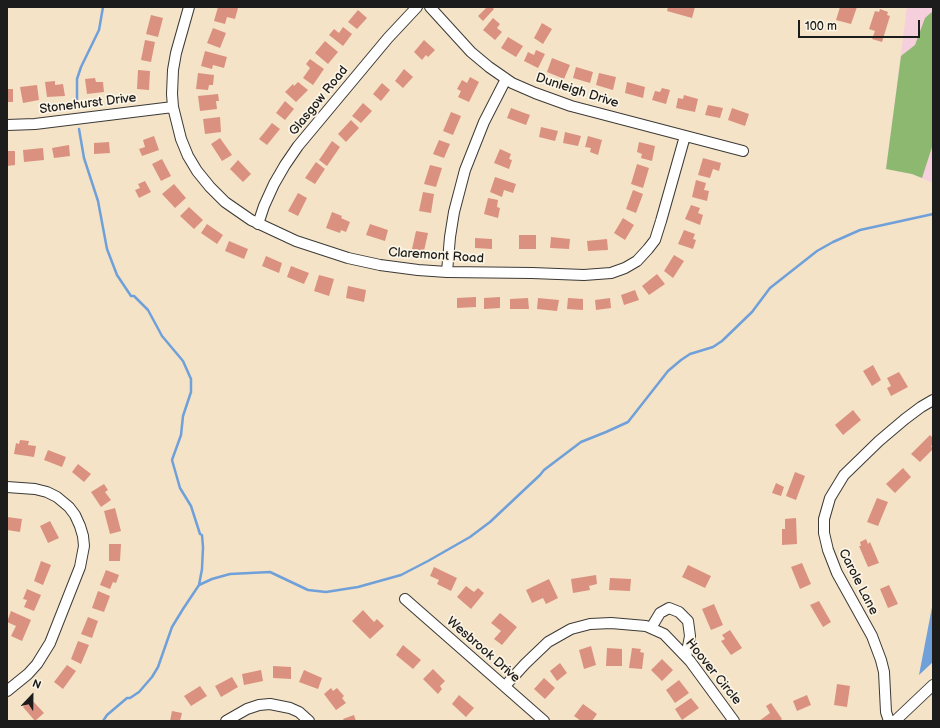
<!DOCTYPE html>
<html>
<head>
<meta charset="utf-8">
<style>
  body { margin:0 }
  #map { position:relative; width:940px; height:728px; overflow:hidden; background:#f4e3c7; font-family:"Balsamiq Sans",sans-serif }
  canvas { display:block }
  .frame { position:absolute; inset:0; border:8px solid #1c1c1c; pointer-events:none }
  .north { position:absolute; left:12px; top:676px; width:40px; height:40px; -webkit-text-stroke:3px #fcf5e5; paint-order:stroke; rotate:22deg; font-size:11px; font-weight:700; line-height:16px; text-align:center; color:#1c1c1c }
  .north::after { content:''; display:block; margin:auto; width:14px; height:18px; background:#1c1c1c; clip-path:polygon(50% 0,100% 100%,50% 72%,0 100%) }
  .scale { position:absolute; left:798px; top:20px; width:122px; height:18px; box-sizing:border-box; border:2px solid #1c1c1c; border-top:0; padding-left:5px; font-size:12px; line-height:14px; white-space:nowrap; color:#1c1c1c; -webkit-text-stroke:3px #fcf5e5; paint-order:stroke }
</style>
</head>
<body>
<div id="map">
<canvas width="940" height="728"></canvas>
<div class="frame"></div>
<div class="north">N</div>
<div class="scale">100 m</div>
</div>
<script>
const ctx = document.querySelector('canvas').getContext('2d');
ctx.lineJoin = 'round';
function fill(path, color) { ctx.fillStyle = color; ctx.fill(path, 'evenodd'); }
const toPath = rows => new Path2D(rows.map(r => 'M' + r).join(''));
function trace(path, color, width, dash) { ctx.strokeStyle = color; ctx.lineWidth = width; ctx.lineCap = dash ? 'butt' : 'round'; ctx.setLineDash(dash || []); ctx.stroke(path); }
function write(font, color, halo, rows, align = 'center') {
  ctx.font = font + ' "Balsamiq Sans",sans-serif'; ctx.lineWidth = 3.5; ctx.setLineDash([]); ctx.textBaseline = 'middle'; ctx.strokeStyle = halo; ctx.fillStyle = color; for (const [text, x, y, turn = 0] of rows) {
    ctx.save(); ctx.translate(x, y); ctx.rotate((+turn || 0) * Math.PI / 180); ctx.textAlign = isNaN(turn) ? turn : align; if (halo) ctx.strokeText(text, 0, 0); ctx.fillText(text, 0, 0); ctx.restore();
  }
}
fill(toPath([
  [907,7,933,8,933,183,912,174,886,169]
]), '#f5cfdc');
fill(toPath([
  [933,11,933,144,922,178,912,174,886,169,901,56,915,45,925,18]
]), '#8cb870');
fill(toPath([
  [933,602,933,662,919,675]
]), '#6fa0d9');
trace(toPath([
  [77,104,77,79,81,67,99,30,103,7],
  [79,129,84,158,98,201,107,249,117,275,131,296,134,296,148,310,162,336,183,361,191,379,191,392,183,416,181,435,172,460,180,488,191,506,200,534,202,535,203,547,202,569,199,585,183,609,172,627,158,667,152,677,139,692,130,698,127,698,107,715,103,721],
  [199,585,212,579,230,574,270,572,308,590,326,592,358,587,401,575,428,561,470,537,490,522,540,475,544,470,581,442,606,432,628,422,668,371,681,360,690,354,713,347,722,341,752,312,770,288,817,251,833,242,860,230,933,214]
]), '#6fa0d9', 2.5);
fill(toPath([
  [218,7,238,8,235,19,227,17,225,24,214,21],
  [487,7,492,7,494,9,483,21,478,16],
  [668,7,695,7,692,18,667,11],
  [840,7,857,7,851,24,836,20],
  [880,9,888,12,887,15,890,16,882,42,872,39,875,31,869,29,875,11,879,12],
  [358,10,367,18,357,29,348,22],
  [151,15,163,18,158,37,146,34],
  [493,18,500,24,497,28,502,32,495,40,483,30],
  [542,23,552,29,543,44,534,38],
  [343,27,352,34,343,46,329,35,334,29,339,33],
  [213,28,226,33,220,48,207,43],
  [508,37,523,46,516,57,501,48],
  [145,40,155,42,151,62,141,60],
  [424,40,435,50,428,57,426,55,422,60,414,52],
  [325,41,338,52,328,64,315,53],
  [536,50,545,54,538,68,524,61,528,52,534,55],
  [205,51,227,57,224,68,213,65,212,69,201,66],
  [552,58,570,65,564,79,547,72],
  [310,59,324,69,313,85,303,78,310,68,306,64],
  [576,67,593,72,590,83,573,78],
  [404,69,413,77,403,88,395,81],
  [138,70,150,71,149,90,137,89],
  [198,73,214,75,213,85,209,85,208,90,196,89],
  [599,73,616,77,613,90,596,85],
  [470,77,479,82,469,102,458,97,461,91,457,89,462,80,467,83],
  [95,78,96,82,103,82,104,92,87,94,85,79],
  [55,81,55,85,63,84,65,96,47,97,45,82],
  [298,82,308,90,296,102,285,92,293,84,294,86],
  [627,82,645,87,643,98,625,93],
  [382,83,390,90,381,101,373,94],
  [37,85,39,100,23,103,20,87],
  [662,88,670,90,666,104,652,100,655,91,660,92],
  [7,89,13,89,13,102,7,102],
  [218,94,219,101,216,101,217,109,200,111,198,96],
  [684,95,698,99,695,112,676,108,678,98,683,99],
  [285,101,294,109,285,120,276,113],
  [363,103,372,111,361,123,352,116],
  [708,105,723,108,720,118,705,115],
  [511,108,530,115,526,125,507,118],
  [732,108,749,114,745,126,728,120],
  [451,112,461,116,453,135,443,131],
  [220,117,221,132,205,134,203,119],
  [351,120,359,128,346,142,338,134],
  [272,123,280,129,267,145,259,139],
  [541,127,558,131,555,141,539,137],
  [565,132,581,136,578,146,563,143],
  [154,136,159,150,142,156,139,149,145,147,143,140],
  [588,136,602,140,598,155,590,152,591,148,585,147],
  [220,138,232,155,222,161,211,144],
  [439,140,450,144,444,158,433,154],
  [332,141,340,147,327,166,319,160],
  [109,142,110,153,94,154,94,143],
  [639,142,655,146,652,161,641,158,642,154,637,152],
  [69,145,70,156,54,158,52,148],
  [43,148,44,160,24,162,23,150],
  [500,149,511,154,509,159,512,160,509,169,494,163],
  [7,151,15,151,15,165,7,166],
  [703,158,721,163,719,171,713,169,710,178,698,175],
  [162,159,171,176,161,181,152,164],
  [238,160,251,174,243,182,230,169],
  [316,162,325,169,315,184,305,178],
  [637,164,649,168,643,188,631,184],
  [430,165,442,168,436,187,424,184],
  [495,177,516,184,513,193,504,190,502,197,490,192],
  [696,180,706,183,704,190,709,191,707,201,692,197],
  [145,181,151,192,139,198,135,190,140,188,138,184],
  [174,184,186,198,175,208,162,194],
  [633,190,643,194,636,213,626,209],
  [423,192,434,194,431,213,419,211],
  [298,193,307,198,298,216,288,211],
  [488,198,498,200,497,207,500,208,498,218,484,214],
  [691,205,700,208,698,213,703,215,700,225,685,219],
  [189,207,203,220,194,229,180,216],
  [332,212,342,216,341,218,350,222,346,232,341,230,340,233,326,228],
  [623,218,634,225,625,240,614,233],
  [207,224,223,235,217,244,201,233],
  [370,224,388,230,385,241,366,235],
  [684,230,695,234,693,239,696,240,693,249,678,244],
  [416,231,428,233,424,251,412,249],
  [519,235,536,235,536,249,519,249],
  [551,237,570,239,569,249,550,248],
  [475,238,492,239,492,249,475,248],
  [607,239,608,250,588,251,587,241],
  [229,241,248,249,244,259,225,251],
  [674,255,684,261,673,278,664,271],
  [266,256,282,263,279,273,262,266],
  [291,266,309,273,304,284,287,277],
  [657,274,665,284,649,295,642,286],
  [319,275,334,279,329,296,314,291],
  [348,286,366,290,364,302,346,298],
  [635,290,639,300,624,305,621,295],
  [476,297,476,307,457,308,457,298],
  [500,297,500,308,484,309,484,298],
  [528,298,529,309,510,309,510,299],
  [538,298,559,300,557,311,537,309],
  [568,298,583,299,583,310,567,309],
  [610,298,611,308,596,310,595,300],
  [873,365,881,380,872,386,863,371],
  [899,372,908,387,891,396,887,388,891,386,887,378],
  [853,410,861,420,843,435,835,425],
  [930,435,933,438,933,445,931,446,933,449,920,462,911,454],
  [20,440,29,441,28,445,36,446,34,457,14,454,16,443,19,444],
  [48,450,66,457,62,467,44,460],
  [78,464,91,474,84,482,72,472],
  [903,468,911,477,895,493,886,484],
  [795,472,805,476,796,500,786,496],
  [776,483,784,487,781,496,772,493],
  [104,484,108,490,105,492,111,500,101,507,91,492],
  [877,498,888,502,878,526,867,522],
  [115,508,121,531,110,534,104,511],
  [7,517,22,519,20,532,7,530],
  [796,518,797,544,782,545,782,529,785,529,785,519],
  [50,521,59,538,48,543,40,526],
  [866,539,868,544,870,542,879,563,868,567,859,546,861,546,860,542],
  [109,544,121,544,120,561,109,561],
  [41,561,51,565,43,585,34,581],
  [802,563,811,584,800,589,791,567],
  [688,565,711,576,705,588,682,577],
  [434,567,457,578,451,591,437,584,439,580,430,576],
  [106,570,119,575,116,583,113,582,110,589,100,585],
  [596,575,597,584,589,586,590,590,573,593,571,579],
  [610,578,631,579,630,591,609,590],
  [549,579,558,598,546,604,543,598,532,603,526,590],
  [889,585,898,604,888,608,880,589],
  [466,586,474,592,478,588,484,593,471,609,457,597],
  [27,589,41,595,34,611,24,607,27,600,23,599],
  [98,591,110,596,104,612,92,608],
  [819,601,831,622,823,627,810,605],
  [714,604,723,625,711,630,702,609],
  [363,610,374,622,377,619,384,626,370,639,352,621],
  [11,611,31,620,22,641,11,636,16,626,7,622],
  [500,613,517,627,502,645,494,639,501,631,491,623],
  [88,617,98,621,92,638,81,634],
  [730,630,742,648,731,655,721,641,725,639,722,635],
  [78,641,89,645,81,664,71,659],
  [403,645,421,660,413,669,396,655],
  [591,646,596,665,584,669,579,650],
  [607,648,622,649,622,666,606,666],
  [632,648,641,649,640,652,644,653,642,669,629,668],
  [662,659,673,670,662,681,651,670],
  [560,663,567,673,557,681,550,671],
  [67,665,76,671,63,689,54,682],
  [273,666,291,667,291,679,273,678],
  [433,669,445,681,440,686,442,689,438,694,423,679],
  [261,670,263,681,244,685,242,674],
  [304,670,322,678,318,689,299,682],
  [232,677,238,687,221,697,215,686],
  [544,678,555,688,545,699,534,689],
  [679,680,689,693,675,703,666,690],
  [837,684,850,686,847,707,834,705],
  [200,686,207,696,191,706,184,696],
  [331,688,333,691,337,688,344,696,342,698,346,703,336,710,324,694],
  [459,695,474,708,466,717,452,704],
  [807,695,811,705,797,711,793,701],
  [691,698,699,708,682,720,675,709],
  [31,699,44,713,35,721,23,707],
  [771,703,782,719,780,721,759,721,770,713,766,706],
  [583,704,597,714,592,721,581,721,574,716],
  [172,711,182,713,180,721,170,721],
  [354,715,356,721,344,721,343,719]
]), '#db9180');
const minor = toPath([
  [189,7,176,53,173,70,172,94,173,107,181,139,188,156,197,171,210,187,225,202,251,220,296,241,348,258,380,265,418,270,447,272,532,273,584,275,611,273,625,268,637,261,648,249,655,240,661,221,685,136],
  [430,7,471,52,489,67,512,83,535,93,571,106,743,151],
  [7,125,35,124,173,107],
  [258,224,264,206,274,184,285,165,298,146,388,38,417,7],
  [447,272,450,237,454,212,465,170,484,122,506,79],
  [7,487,35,489,47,492,57,497,69,507,75,515,80,526,83,536,84,546,80,567,50,643,37,664,28,674,7,691],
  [405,599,544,721],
  [651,628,660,613,669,608,679,612,688,621,690,636,686,657],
  [505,686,525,664,548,642,571,629,590,624,611,623,646,626,664,634,690,661,734,721],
  [226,721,247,709,259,705,270,704,290,708,299,712,309,721],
  [889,721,886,712,884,672,881,660,872,636,837,573,828,550,824,533,824,519,830,498,844,475,879,441,905,419,921,407,933,400],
  [895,721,933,685]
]);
trace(minor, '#3c3a36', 12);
trace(minor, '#fff', 10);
write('13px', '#1c1c1c', '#fcf5e5', [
  ["Dunleigh Drive",577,91,18],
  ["Glasgow Road",319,101,-51],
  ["Stonehurst Drive",88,104,-7],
  ["Claremont Road",436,256,4],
  ["Carole Lane",858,582,63],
  ["Wesbrook Drive",483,650,41],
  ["Hoover Circle",713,672,51]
]);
</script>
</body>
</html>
